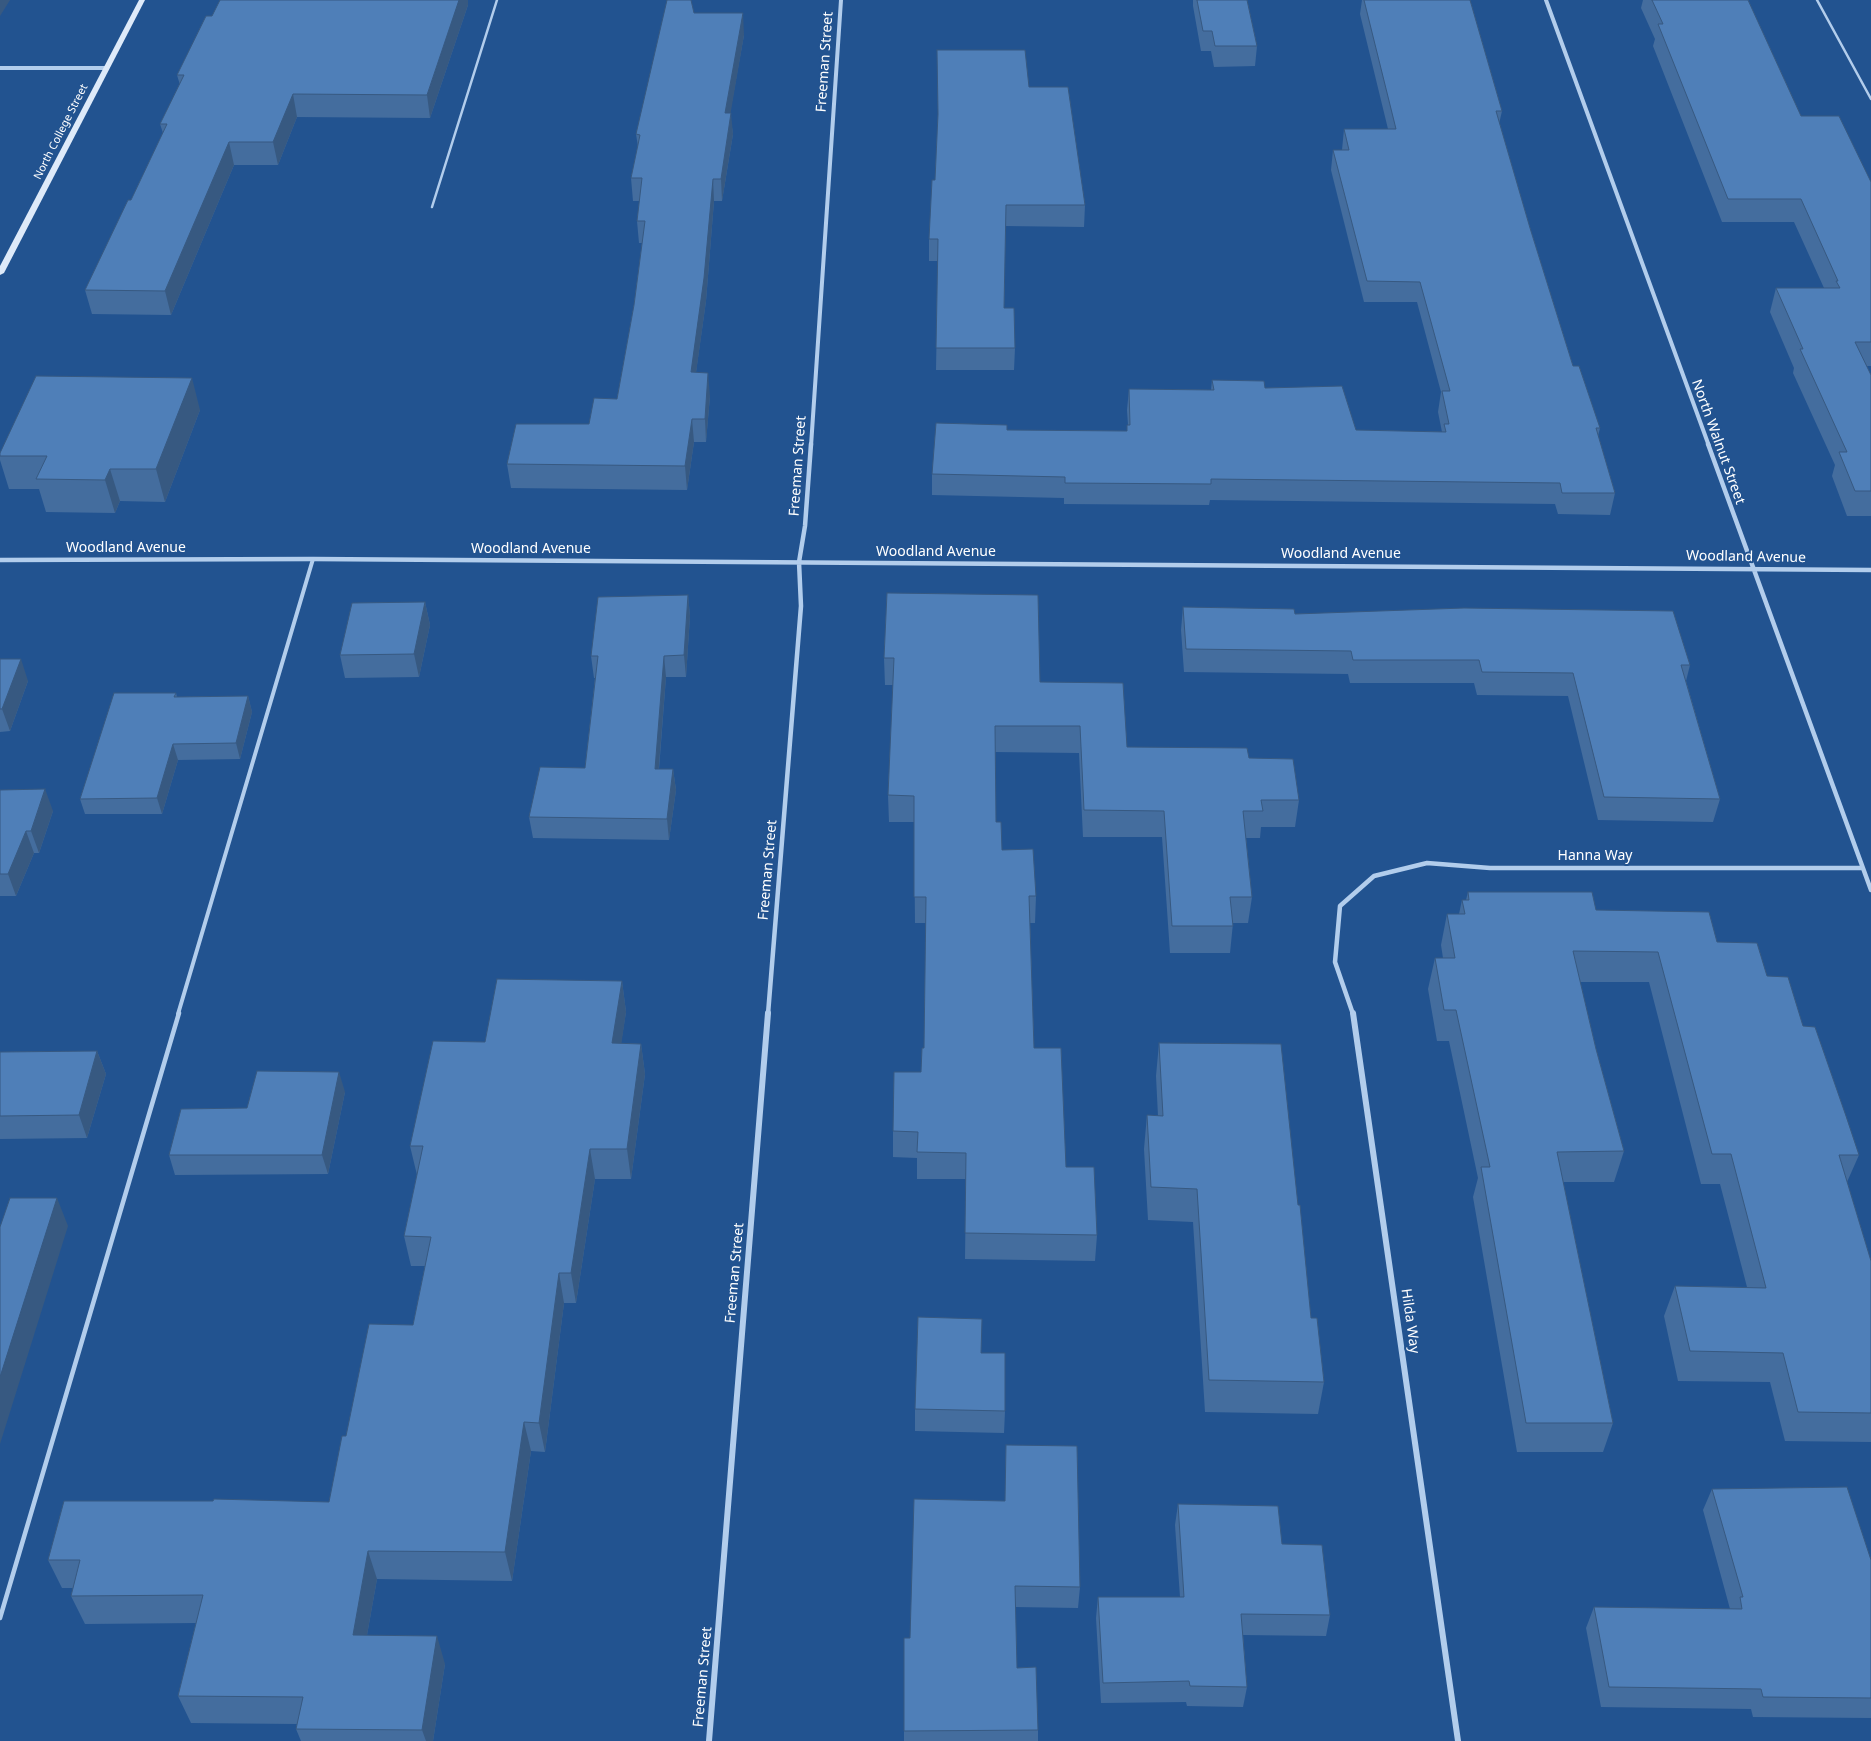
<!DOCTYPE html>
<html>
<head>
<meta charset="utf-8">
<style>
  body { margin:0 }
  canvas { display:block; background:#225390 }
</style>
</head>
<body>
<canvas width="1871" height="1741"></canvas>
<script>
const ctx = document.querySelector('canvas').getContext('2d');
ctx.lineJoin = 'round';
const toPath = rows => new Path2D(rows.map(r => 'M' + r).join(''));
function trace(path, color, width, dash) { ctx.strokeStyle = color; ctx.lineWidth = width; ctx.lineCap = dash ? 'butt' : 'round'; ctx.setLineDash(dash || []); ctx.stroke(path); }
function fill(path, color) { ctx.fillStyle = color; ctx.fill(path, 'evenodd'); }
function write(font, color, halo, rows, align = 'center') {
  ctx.font = font + ' "Noto Sans",sans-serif'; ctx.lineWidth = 4; ctx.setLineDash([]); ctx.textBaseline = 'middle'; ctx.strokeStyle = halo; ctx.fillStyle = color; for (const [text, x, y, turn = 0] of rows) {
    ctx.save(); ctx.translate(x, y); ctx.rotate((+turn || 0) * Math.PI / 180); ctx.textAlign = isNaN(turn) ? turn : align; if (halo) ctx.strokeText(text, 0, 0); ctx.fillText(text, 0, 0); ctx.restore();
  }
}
trace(toPath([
  [1817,0,1871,99],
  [432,207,497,0]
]), '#b2cdec', 2.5);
trace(toPath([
  [178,1014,313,559]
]), '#b2cdec', 4);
trace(toPath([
  [0,1618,179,1013]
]), '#b2cdec', 4.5);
trace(toPath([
  [1546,0,1709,446],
  [0,68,106,68],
  [811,446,841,0]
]), '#b2cdec', 4);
trace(toPath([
  [1708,444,1871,890],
  [0,560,313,559,1871,570],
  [768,1014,801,606,799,562,805,526,811,444],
  [1353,1014,1335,962,1340,906,1374,876,1427,863,1490,868,1863,868]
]), '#b2cdec', 4.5);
trace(toPath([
  [1353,1013,1458,1741],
  [709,1741,768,1013]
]), '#b2cdec', 6);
fill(toPath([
  [139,0,145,0,4,273,0,275,0,266,139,0]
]), '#deeaf9');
fill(toPath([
  [1193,0,1247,0,1257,46,1255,66,1214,67,1211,51,1201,51,1193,6],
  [1362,0,1470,0,1502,111,1499,124,1530,228,1573,366,1600,428,1598,436,1615,493,1610,515,1558,514,1555,504,1210,500,1209,505,1064,504,1064,498,932,495,932,474,1007,430,1127,431,1127,425,1128,425,1127,410,1129,389,1211,390,1212,380,1265,388,1356,430,1442,432,1438,412,1441,392,1417,302,1364,302,1331,170,1333,150,1342,150,1344,129,1388,129,1360,14],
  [1643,0,1748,0,1801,116,1871,182,1871,366,1867,366,1871,375,1871,516,1847,516,1832,476,1835,465,1793,373,1794,368,1770,312,1776,288,1824,288,1794,222,1722,222,1653,46,1655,39,1641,8],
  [468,5,430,118,297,117,278,165,234,165,171,315,92,314,85,290,131,200,163,133,160,124,180,85,177,75,212,16],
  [694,13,744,35,730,113,733,134,722,201,714,201,706,301,696,372,710,396,706,442,694,442,687,490,511,488,507,464,589,424,617,399,634,305,642,243,639,243,637,221,640,201,633,201,631,178,638,147,636,134],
  [1029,87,1085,205,1084,227,1005,226,1004,308,1015,348,1014,370,936,370,938,261,929,261,929,239,935,180,938,120],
  [200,410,165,502,120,501,115,513,46,512,39,489,9,489,0,460,0,453],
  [887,593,1040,682,1127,747,1249,758,1299,800,1295,827,1261,827,1260,838,1246,838,1252,897,1248,923,1233,923,1230,953,1170,953,1162,837,1083,837,1079,753,995,752,996,822,1002,850,1036,896,1035,923,1030,923,1034,1048,1066,1167,1097,1235,1095,1261,965,1259,966,1179,917,1179,917,1158,893,1157,893,1131,921,1072,924,1048,926,923,915,923,914,822,889,822,888,795,893,685,885,685,884,658],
  [688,595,690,616,686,677,666,677,659,769,673,769,676,790,669,840,533,838,529,817,585,768,595,678,594,678,591,656],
  [425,602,430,625,419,677,345,678,340,655],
  [1183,607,1295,614,1690,665,1686,681,1720,799,1713,822,1598,820,1568,696,1477,695,1474,683,1350,683,1348,674,1184,672,1181,630],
  [0,659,28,681,10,731,0,732],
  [176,693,177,697,248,696,252,712,240,759,178,760,162,814,85,814,80,799],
  [0,790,53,811,39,853,34,853,16,896,0,896],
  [1468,892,1596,910,1717,942,1767,976,1803,1026,1859,1155,1847,1182,1871,1261,1871,1442,1785,1441,1770,1382,1678,1381,1664,1316,1675,1286,1747,1287,1720,1184,1701,1184,1649,982,1580,982,1596,1049,1624,1151,1614,1182,1563,1182,1613,1423,1603,1452,1517,1452,1473,1197,1478,1178,1449,1041,1437,1041,1428,989,1435,958,1443,958,1441,945,1447,914,1459,914,1462,900,1466,900],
  [622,981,626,1012,621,1043,641,1044,645,1074,631,1179,595,1179,576,1303,564,1303,545,1452,531,1451,512,1581,377,1579,367,1635,445,1664,433,1741,301,1741,296,1729,297,1724,191,1723,178,1696,196,1623,85,1624,71,1596,73,1588,62,1588,48,1560,329,1502,346,1436,413,1325,425,1266,411,1266,404,1236,417,1175,410,1146,485,1042],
  [1159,1043,1298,1205,1311,1318,1324,1382,1318,1414,1205,1412,1193,1222,1148,1220,1144,1149,1147,1115,1158,1116,1156,1076],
  [97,1051,106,1074,87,1138,0,1139,0,1052],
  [345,1092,328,1174,175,1175,169,1155,247,1108],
  [981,1353,1005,1411,1004,1433,915,1431,915,1409],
  [1006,1445,1080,1587,1078,1608,1015,1607,1017,1668,1038,1730,1038,1741,904,1741,904,1638,910,1638,1005,1501],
  [1712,1489,1871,1560,1871,1718,1753,1717,1751,1709,1601,1707,1586,1628,1594,1607,1730,1609,1703,1510],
  [1178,1504,1330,1615,1326,1636,1243,1635,1247,1687,1243,1707,1187,1706,1186,1702,1101,1703,1096,1618,1098,1597,1180,1597,1175,1525]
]), '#446d9e');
fill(toPath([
  [0,0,10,0,0,16],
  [459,0,468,0,468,5,430,118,427,95],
  [743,13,744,35,727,134,725,113],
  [293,94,297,117,278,165,273,142],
  [731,113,733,134,722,201,721,179],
  [229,142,234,165,171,315,165,291],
  [713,179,714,201,706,301,693,395,691,372],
  [708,373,710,396,706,442,705,419],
  [192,378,200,410,165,502,156,469],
  [692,419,694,442,687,490,685,466],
  [110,469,120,501,115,513,105,480],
  [688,595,690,616,686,677,684,655],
  [425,602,430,625,419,677,414,654],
  [664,656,666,677,657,790,655,769],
  [21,659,28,681,10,731,2,709],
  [248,696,252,712,240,759,236,743],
  [173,744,178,760,162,814,157,798],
  [673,769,676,790,669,840,667,819],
  [45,789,53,811,39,853,31,831],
  [26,831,34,853,16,896,8,874],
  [622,981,626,1012,617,1074,612,1043],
  [641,1044,645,1074,631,1179,627,1149],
  [97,1051,106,1074,87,1138,79,1115],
  [339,1072,345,1092,328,1174,322,1155],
  [590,1149,595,1179,576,1303,571,1273],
  [57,1198,68,1226,0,1444,0,1377],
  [559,1273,564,1303,545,1452,539,1423],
  [524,1422,531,1451,512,1581,505,1552],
  [368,1551,377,1579,362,1663,353,1635],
  [437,1636,445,1664,433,1741,426,1741,422,1730]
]), '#375981');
const building = toPath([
  [220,0,459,0,427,95,293,94,273,142,229,142,165,291,85,290,128,200,131,200,167,124,160,124,184,75,177,75,206,16,212,16,220,0],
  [667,0,691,0,694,13,743,13,725,113,731,113,721,179,713,179,704,278,691,372,708,373,705,419,692,419,685,466,507,464,516,424,589,424,594,398,617,399,634,305,645,221,637,221,642,178,631,178,640,135,636,134,667,0],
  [1197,0,1247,0,1257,46,1215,46,1212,31,1203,31,1197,0],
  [1364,0,1470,0,1502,111,1496,111,1530,228,1573,366,1579,366,1600,428,1596,428,1615,493,1562,493,1560,483,1211,479,1211,484,1065,483,1065,477,932,474,936,423,1007,425,1007,430,1127,431,1127,425,1130,425,1129,389,1214,390,1212,380,1264,381,1265,388,1342,386,1356,430,1446,432,1444,424,1449,424,1442,391,1450,391,1420,282,1367,281,1333,150,1349,150,1344,129,1396,129,1364,0],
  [1652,0,1748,0,1801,116,1839,116,1871,182,1871,342,1855,342,1871,375,1871,491,1855,491,1839,452,1847,452,1800,349,1803,349,1776,288,1840,288,1836,281,1838,281,1801,199,1728,199,1658,24,1663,24,1652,0],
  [937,50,1025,50,1029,87,1068,87,1085,205,1006,205,1004,308,1014,308,1015,348,936,348,938,239,929,239,932,180,935,180,938,114,937,50],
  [36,376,192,378,156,469,110,469,105,480,36,479,47,456,0,456,0,453,36,376],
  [887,593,1038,595,1040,682,1123,683,1127,747,1247,748,1249,758,1293,759,1299,800,1261,800,1263,811,1243,811,1252,897,1230,897,1233,926,1172,926,1164,811,1084,810,1080,726,995,726,996,822,1001,822,1002,850,1033,849,1036,896,1029,896,1034,1048,1061,1048,1066,1167,1094,1167,1097,1235,965,1233,966,1153,917,1152,918,1132,893,1131,894,1072,921,1072,922,1048,924,1048,926,897,914,897,914,796,888,795,894,658,884,658,887,593],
  [688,595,684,655,664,656,655,769,673,769,667,819,529,817,540,767,585,768,598,656,591,656,598,597,688,595],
  [425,602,414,654,340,655,352,603,425,602],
  [1183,607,1294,609,1295,614,1464,608,1673,611,1690,665,1681,665,1720,799,1604,797,1573,673,1482,672,1479,660,1353,660,1351,651,1186,649,1183,607],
  [0,659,21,659,2,709,0,709,0,659],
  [114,693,176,693,174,697,248,696,236,743,173,744,157,798,80,799,114,693],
  [45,789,31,831,26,831,8,874,0,874,0,790,45,789],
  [1468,892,1592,892,1596,910,1709,912,1717,942,1757,943,1767,976,1788,977,1803,1026,1815,1027,1846,1116,1859,1155,1839,1155,1871,1261,1871,1413,1798,1412,1783,1353,1690,1351,1675,1286,1766,1288,1731,1154,1712,1154,1658,952,1573,951,1596,1049,1624,1151,1557,1152,1613,1423,1526,1423,1481,1167,1490,1167,1456,1010,1444,1010,1435,958,1455,958,1447,914,1465,914,1462,900,1469,900,1468,892],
  [497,979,622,981,612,1043,641,1044,627,1149,590,1149,571,1273,559,1273,539,1423,524,1422,505,1552,368,1551,353,1635,437,1636,422,1730,296,1729,303,1697,178,1696,203,1595,71,1596,80,1560,48,1560,64,1501,213,1501,214,1499,329,1502,342,1436,346,1436,369,1324,413,1325,431,1237,404,1236,423,1146,410,1146,433,1041,485,1042,497,979],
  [1159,1043,1281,1044,1298,1205,1300,1205,1311,1318,1317,1318,1324,1382,1209,1380,1197,1189,1151,1187,1147,1115,1163,1116,1159,1043],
  [97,1051,79,1115,0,1116,0,1052,97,1051],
  [257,1071,339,1072,322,1155,169,1155,181,1109,247,1108,257,1071],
  [10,1198,57,1198,0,1377,0,1227,10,1198],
  [918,1317,982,1319,981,1353,1005,1353,1005,1411,915,1409,918,1317],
  [1006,1445,1077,1446,1080,1587,1015,1586,1017,1668,1036,1667,1038,1730,904,1731,904,1638,910,1638,914,1499,1005,1501,1006,1445],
  [1847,1487,1871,1560,1871,1698,1763,1697,1761,1689,1609,1687,1594,1607,1742,1609,1740,1597,1743,1597,1712,1489,1847,1487],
  [1178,1504,1278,1506,1282,1544,1322,1545,1330,1615,1241,1614,1247,1687,1190,1686,1189,1681,1103,1683,1098,1597,1184,1597,1178,1504]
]);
fill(building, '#4f7fb8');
trace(building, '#375981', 1);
write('11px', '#fff', '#225390', [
  ["North College Street",61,132,-63]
]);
write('14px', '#fff', '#225390', [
  ["Freeman Street",825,62,-86],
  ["North Walnut Street",1718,442,70],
  ["Freeman Street",798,466,-86],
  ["Woodland Avenue",126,548],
  ["Woodland Avenue",531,549],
  ["Woodland Avenue",936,552],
  ["Woodland Avenue",1341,554],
  ["Woodland Avenue",1746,557,1],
  ["Hanna Way",1595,856],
  ["Freeman Street",768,870,-85],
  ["Freeman Street",735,1273,-85],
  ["Hilda Way",1410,1321,82],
  ["Freeman Street",703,1677,-85]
]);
</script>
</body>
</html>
